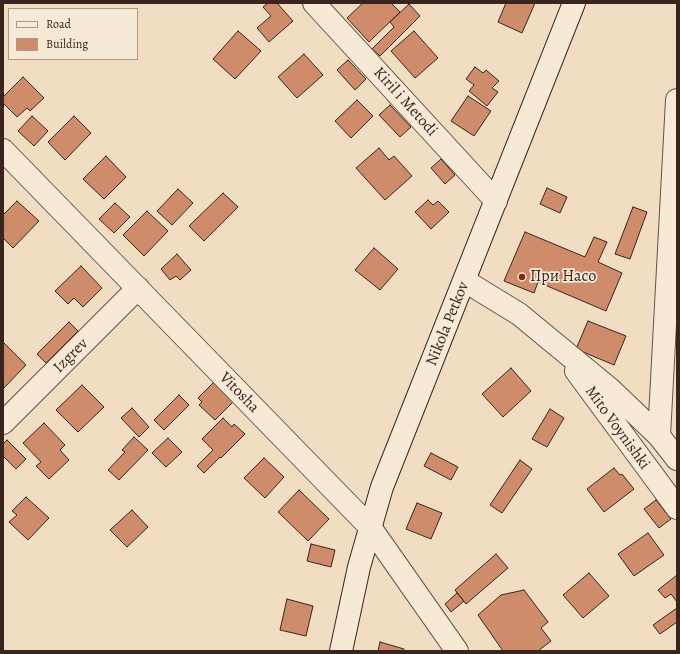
<!DOCTYPE html>
<html>
<head>
<meta charset="utf-8">
<style>
  body { margin:0 }
  #map { position:relative; width:680px; height:654px; overflow:hidden; background:#f1dec2; font-family:Alegreya,serif }
  canvas { display:block }
  .frame { position:absolute; inset:0; border:4px solid #39251e; pointer-events:none }
  .legend { position:absolute; left:8px; top:8px; width:130px; height:52px; box-sizing:border-box; background:#f6ead7; border:1px solid #aa9b8d; margin:0; padding:5px 7px; list-style:none; font-size:12px; color:#39251e }
  .legend li { display:flex; align-items:center; gap:8px; height:20px }
  .legend b { width:20px; border:1px solid #aa9b8d }
</style>
</head>
<body>
<div id="map">
<canvas width="680" height="654"></canvas>
<div class="frame"></div>
<ul class="legend">
<li><b style="height:5px;background:#f6ead7"></b>Road</li>
<li><b style="height:11px;background:#ce8c6a"></b>Building</li>
</ul>
</div>
<script>
const ctx = document.querySelector('canvas').getContext('2d');
ctx.lineJoin = 'round';
function fill(path, color) { ctx.fillStyle = color; ctx.fill(path, 'evenodd'); }
const toPath = rows => new Path2D(rows.map(r => 'M' + r).join(''));
function trace(path, color, width, dash) { ctx.strokeStyle = color; ctx.lineWidth = width; ctx.lineCap = dash ? 'butt' : 'round'; ctx.setLineDash(dash || []); ctx.stroke(path); }
function write(font, color, halo, rows, align = 'center') {
  ctx.font = font + ' Alegreya,serif'; ctx.lineWidth = 3.5; ctx.setLineDash([]); ctx.textBaseline = 'middle'; ctx.strokeStyle = halo; ctx.fillStyle = color; for (const [text, x, y, turn = 0] of rows) {
    ctx.save(); ctx.translate(x, y); ctx.rotate((+turn || 0) * Math.PI / 180); ctx.textAlign = isNaN(turn) ? turn : align; if (halo) ctx.strokeText(text, 0, 0); ctx.fillText(text, 0, 0); ctx.restore();
  }
}
const building = toPath([
  [268,3,277,3,293,21,269,42,257,28,271,16,263,7,268,3],
  [363,3,391,3,400,12,369,42,347,18,363,3],
  [506,3,535,3,522,33,498,22,506,3],
  [409,4,420,16,380,56,372,49,394,27,390,22,409,4],
  [238,31,261,51,235,79,213,59,238,31],
  [414,31,438,58,415,78,391,51,414,31],
  [304,54,323,75,297,98,278,77,304,54],
  [348,60,366,79,355,90,337,70,348,60],
  [475,67,483,73,486,70,499,81,492,88,498,92,487,106,469,91,474,85,466,79,475,67],
  [23,77,44,98,30,111,27,108,17,117,3,103,3,97,23,77],
  [468,96,491,111,474,136,451,121,468,96],
  [357,100,373,116,351,138,335,121,357,100],
  [390,105,411,127,400,137,379,115,390,105],
  [32,116,48,131,34,146,18,131,32,116],
  [74,116,91,133,65,160,48,142,74,116],
  [379,148,389,160,394,156,412,176,385,200,356,168,379,148],
  [106,156,126,177,104,199,83,179,106,156],
  [441,159,455,175,445,184,431,168,441,159],
  [547,188,567,197,560,213,540,204,547,188],
  [178,189,193,203,172,225,157,211,178,189],
  [223,193,238,207,204,241,189,226,223,193],
  [428,200,433,205,438,201,449,212,431,229,415,212,428,200],
  [17,201,39,221,13,248,3,238,3,215,17,201],
  [115,203,130,217,114,233,99,219,115,203],
  [633,207,647,212,630,259,615,254,633,207],
  [147,211,168,231,144,256,123,235,147,211],
  [525,232,585,257,594,237,607,242,598,262,622,273,606,311,538,282,534,293,504,281,525,232],
  [374,248,398,269,380,290,355,270,374,248],
  [177,254,191,270,180,280,176,276,170,280,161,269,177,254],
  [81,266,102,288,83,307,74,298,68,304,55,291,81,266],
  [588,321,626,336,614,365,576,349,588,321],
  [69,322,78,331,46,363,37,354,69,322],
  [3,342,26,365,3,389,3,342],
  [511,368,531,391,503,417,482,394,511,368],
  [214,382,234,401,215,420,199,405,202,402,198,398,214,382],
  [82,385,104,407,78,432,56,410,82,385],
  [179,395,189,405,164,430,154,420,179,395],
  [132,408,149,427,139,437,121,418,132,408],
  [550,409,564,418,547,447,532,439,550,409],
  [223,418,232,427,234,424,245,434,221,458,220,457,204,473,197,466,213,450,202,439,223,418],
  [44,423,65,445,60,450,69,460,49,479,36,466,41,462,23,443,44,423],
  [134,437,148,450,119,480,108,470,125,452,122,450,134,437],
  [168,438,182,452,166,467,152,453,168,438],
  [7,440,26,459,16,469,3,456,3,444,7,440],
  [431,453,458,467,451,480,424,466,431,453],
  [264,458,284,477,265,498,244,478,264,458],
  [520,460,532,469,502,513,490,505,520,460],
  [614,468,620,475,622,474,634,489,604,512,587,489,614,468],
  [299,490,329,519,308,541,278,512,299,490],
  [26,497,49,518,28,540,9,522,17,515,12,511,26,497],
  [656,500,671,519,659,528,644,509,656,500],
  [417,503,442,513,431,539,406,529,417,503],
  [132,510,148,527,127,547,110,530,132,510],
  [648,533,664,555,634,576,618,554,648,533],
  [311,544,335,550,331,567,307,561,311,544],
  [496,554,508,568,466,604,455,590,496,554],
  [589,573,609,596,583,618,563,595,589,573],
  [677,575,677,602,671,594,665,598,658,590,677,575],
  [524,590,548,622,541,628,551,641,538,651,503,651,478,615,501,595,524,590],
  [457,593,464,601,451,612,445,604,457,593],
  [287,599,313,606,306,636,280,630,287,599],
  [677,608,677,622,660,634,653,625,677,608],
  [380,642,404,649,404,651,378,651,380,642]
]);
fill(building, '#ce8c6a');
trace(building, '#39251e', 1);
const street = toPath([
  [314,3,496,201],
  [3,150,370,527,457,651],
  [465,281,519,314,610,389,659,436,677,459],
  [576,371,677,508],
  [3,423,138,288],
  [659,436,677,100]
]);
const secondary = toPath([
  [341,651,359,567,382,487,574,3]
]);
trace(street, '#675347', 24);
trace(secondary, '#39251e', 24);
trace(street, '#f6ead7', 22);
trace(secondary, '#f6ead7', 22);
for (const [x, y, r, color] of [
  [522,277,4,"#8f2418"]
]) { const dot = new Path2D(); dot.arc(x, y, r, 0, 2 * Math.PI); ctx.fillStyle = color; ctx.fill(dot); trace(dot, '#f6ead7', 1.5); }
write('16px', '#39251e', '#f6ead7', [
  ["Kiril i Metodi",405,102,48],
  ["Nikola Petkov",448,324,-68],
  ["Izgrev",71,356,-45],
  ["Vitosha",239,393,46],
  ["Mito Voynishki",617,428,54]
]);
write('16px', '#39251e', '#f6ead7', [
  ["При Насо",530,277]
], 'left');
</script>
</body>
</html>
